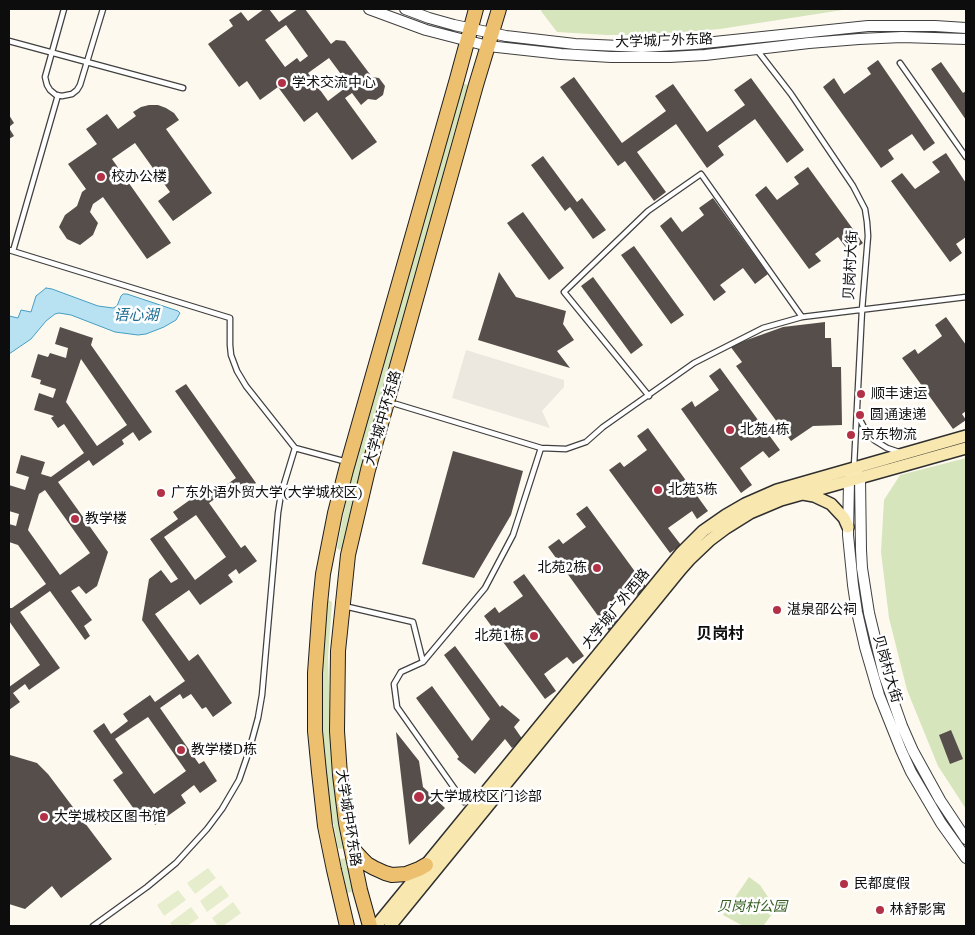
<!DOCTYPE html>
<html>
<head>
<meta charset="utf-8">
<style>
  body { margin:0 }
  #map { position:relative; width:975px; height:935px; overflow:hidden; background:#fef9ef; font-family:"PT Serif",serif }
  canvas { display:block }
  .frame { position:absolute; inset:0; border:10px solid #0d0d0d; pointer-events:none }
</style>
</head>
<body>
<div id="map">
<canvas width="975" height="935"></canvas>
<div class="frame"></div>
</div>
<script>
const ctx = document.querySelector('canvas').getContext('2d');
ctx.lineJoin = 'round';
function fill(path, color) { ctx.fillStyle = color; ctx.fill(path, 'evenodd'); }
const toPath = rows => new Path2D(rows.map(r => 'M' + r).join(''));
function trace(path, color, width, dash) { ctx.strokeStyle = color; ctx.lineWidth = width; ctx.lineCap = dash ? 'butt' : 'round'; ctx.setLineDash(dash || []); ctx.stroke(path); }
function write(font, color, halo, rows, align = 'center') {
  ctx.font = font + ' "PT Serif","Noto Sans SC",serif'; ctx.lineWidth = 5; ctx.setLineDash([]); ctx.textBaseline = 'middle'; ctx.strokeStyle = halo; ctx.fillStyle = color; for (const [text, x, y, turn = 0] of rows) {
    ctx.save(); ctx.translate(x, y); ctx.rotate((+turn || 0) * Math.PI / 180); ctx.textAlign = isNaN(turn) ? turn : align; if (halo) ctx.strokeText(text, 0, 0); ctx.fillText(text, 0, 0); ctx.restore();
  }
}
fill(toPath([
  [542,9,849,9,720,29,648,35,606,35,557,32,541,11],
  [462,83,468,85,451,144,438,201,362,468,343,548,339,550,337,548,353,466],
  [966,458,966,809,938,766,907,690,889,618,881,552,884,500,900,475],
  [327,600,331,601,332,603,328,657,330,716,345,846,344,848,340,849,338,848,325,778,322,745,320,695],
  [347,858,355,891,347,893,340,859],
  [749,877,760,885,774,906,773,913,763,926,743,926,723,915]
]), '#d6e5bc');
fill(toPath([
  [208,868,216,878,195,894,187,883],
  [221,885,229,896,207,912,200,901],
  [178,890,186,900,164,916,157,905],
  [233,902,241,913,223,926,218,926,212,918],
  [191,907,199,918,187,926,172,926,170,923]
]), '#e6edcd');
fill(toPath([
  [466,350,564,380,564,387,542,411,550,428,452,398]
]), '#ede8df');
const water = toPath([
  [46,288,52,289,98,306,113,308,117,306,121,296,123,294,127,294,178,311,180,313,176,320,164,327,146,334,138,335,115,332,71,315,59,313,55,314,46,321,31,339,9,354,9,316,18,318,21,310,31,312,36,296,46,288]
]);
fill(water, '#b8e2f1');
trace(water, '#459ec2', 1);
fill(toPath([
  [264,9,269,9,279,22,298,9,305,9,331,44,336,40,345,41,372,77,379,78,385,86,383,95,376,100,368,99,361,105,352,93,345,98,377,142,352,160,317,112,304,122,278,87,260,100,247,81,239,87,208,44,233,26,229,20,241,12,248,21],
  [286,25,308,56,300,62,297,58,285,67,265,40],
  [329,58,349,85,328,101,308,73],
  [878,60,935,143,924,151,912,134,888,150,894,159,881,168,823,87,834,78,844,94,871,74,867,68],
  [941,62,963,93,966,91,966,120,931,69],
  [574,77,622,143,666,111,655,96,673,84,707,132,745,105,734,90,751,78,804,150,787,163,755,119,718,146,724,155,707,168,676,124,637,152,666,192,654,201,625,161,618,166,560,87],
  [149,105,158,105,166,108,174,113,179,120,166,129,212,193,173,221,158,201,170,192,135,143,112,159,171,243,147,259,103,197,93,204,90,212,98,223,93,235,80,245,67,239,59,227,65,215,77,206,82,192,86,189,68,164,97,144,86,129,107,114,118,129,136,116,133,112,141,107],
  [9,115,14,123,9,127],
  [9,128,14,136,9,139],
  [946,153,966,183,966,237,956,244,962,253,950,262,891,181,902,173,915,189,940,172,932,162],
  [543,156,577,202,582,198,606,230,593,239,570,207,565,211,531,165],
  [808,167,863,243,850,253,838,237,815,254,821,261,809,269,755,195,766,186,777,200,799,184,794,177],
  [713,198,768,274,755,284,743,268,720,285,726,292,714,301,660,226,671,217,682,232,704,215,699,208],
  [523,212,564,268,549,280,507,223],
  [634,246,684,315,671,324,621,255],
  [499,272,516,297,566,311,563,324,574,340,557,351,570,368,478,340],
  [593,277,643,345,631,354,581,286],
  [946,317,966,345,966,411,962,414,966,420,953,429,902,358,915,349,918,354,942,336,935,325],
  [825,322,825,338,831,338,832,367,841,367,842,425,813,426,791,441,736,366,742,362,730,346,783,327],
  [60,327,93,338,91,345,152,432,139,441,133,432,122,440,124,444,93,466,89,460,58,482,108,552,97,586,86,594,79,586,71,591,92,620,84,626,90,636,85,640,50,591,20,612,60,668,29,690,25,684,13,693,20,702,9,710,9,687,40,665,9,621,9,608,12,608,46,584,18,545,9,542,9,524,16,526,19,514,9,511,9,485,25,490,29,477,16,473,21,455,45,462,41,474,51,477,84,453,64,424,58,428,51,418,54,416,34,410,39,393,53,398,56,389,40,384,41,380,31,377,38,354,48,357,50,353,66,358,68,348,55,344],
  [81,359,127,425,97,446,66,402],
  [45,490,90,553,60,575,28,530,39,494],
  [720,368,780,450,769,458,763,451,740,468,752,485,741,493,681,409,692,401,695,407,719,390,709,376],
  [186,384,256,483,245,491,239,482,209,503,241,548,245,545,257,561,239,574,236,569,228,575,233,582,200,605,189,590,155,614,189,661,198,654,232,703,213,717,206,707,202,709,191,694,183,699,180,694,160,708,199,764,204,761,217,781,200,793,194,785,181,795,186,803,155,825,146,812,139,816,113,780,123,773,93,731,104,723,111,734,128,721,123,714,150,695,155,702,185,681,142,620,149,579,161,570,171,583,178,579,150,539,178,519,173,512,201,492,206,499,236,478,175,391],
  [196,515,226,557,195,580,164,537],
  [148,717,186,771,154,794,115,739],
  [648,428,708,511,697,519,692,511,668,528,681,545,670,553,609,470,620,462,624,467,647,450,637,436],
  [453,451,523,471,511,515,474,578,422,564],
  [587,506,647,588,636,596,631,589,607,606,620,623,609,631,548,547,559,539,563,544,586,527,576,514],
  [524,574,584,656,573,664,567,657,544,674,556,691,545,699,484,616,495,607,499,613,523,596,513,582],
  [455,646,500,707,502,705,520,720,514,727,523,740,512,748,505,739,475,774,457,759,459,757,416,698,432,686,472,741,490,719,444,655],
  [951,730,963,759,950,764,939,735],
  [396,732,419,761,423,787,445,808,409,845],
  [10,755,37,763,48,774,112,859,61,898,52,886,25,909,9,904,9,759]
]), '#554e4b');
const service = toPath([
  [64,9,45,77,47,85,50,90,56,95,62,96,72,94,77,90,80,85,103,9],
  [9,41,183,88],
  [757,50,791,94,853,186,865,209,867,222,868,236,862,310,854,466],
  [900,63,966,157],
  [9,250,230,318,230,345,231,355,237,371,246,386,295,448,347,462],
  [13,251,58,95],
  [649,396,564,292,648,211,701,174,802,317],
  [396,404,541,448,566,449,586,442,603,427,694,363,763,328,802,317,966,297],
  [858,416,866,431,874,440,887,448,899,452],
  [344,606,413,622,423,662,485,588,513,535,541,448],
  [423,662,401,672,394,684,397,707,464,802],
  [93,926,147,887,176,863,207,829,222,809,239,780,249,751,258,718,262,695,278,513,281,494,295,448]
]);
const tertiary = toPath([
  [369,9,426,30,488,46,561,54,611,57,670,57,705,55,809,43,859,39,902,37,966,39],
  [405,9,429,18,454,25,506,36,575,44,642,47,695,44,868,26,935,26,966,28],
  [857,473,860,477,861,550,862,568,869,613,884,675,902,726,913,751,940,800,966,839],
  [851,476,849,481,848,535,853,585,857,612,865,647,879,695,901,750,911,772,941,823,966,858]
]);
const secondary = toPath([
  [803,494,814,496,831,504,844,518,848,527],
  [376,926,681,553,703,531,726,515,745,504,777,490,966,436],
  [390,926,681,569,689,560,710,540,726,528,750,513,781,500,966,448]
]);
const primary = toPath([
  [351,847,362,859,367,864,374,868,385,873,392,875,406,874,419,869,426,865],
  [347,926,334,870,325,826,319,772,315,731,315,673,320,604,323,574,335,513,346,470,457,79,476,9],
  [370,926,360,890,346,823,340,775,337,731,338,651,348,555,368,470,476,85,499,9]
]);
trace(service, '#404040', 7);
trace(tertiary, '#404040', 12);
trace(secondary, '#2f2f2f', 14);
trace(primary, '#1e1e1e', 16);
trace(service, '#fff', 4.5);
trace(tertiary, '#fff', 10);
trace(secondary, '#f8e8b0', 11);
trace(primary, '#edc070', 14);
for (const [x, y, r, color] of [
  [282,83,5,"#b23146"],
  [101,177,5,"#b23146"],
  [861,394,5,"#b23146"],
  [860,415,5,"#b23146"],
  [730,430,5,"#b23146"],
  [851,435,5,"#b23146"],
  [658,490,5,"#b23146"],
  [161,493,5,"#b23146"],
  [75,519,5,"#b23146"],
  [597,568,5,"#b23146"],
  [777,610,5,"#b23146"],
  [534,636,5,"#b23146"],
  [181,750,5,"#b23146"],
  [419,797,6,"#b23146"],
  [44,817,5,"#b23146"],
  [844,884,5,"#b23146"],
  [880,910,5,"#b23146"]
]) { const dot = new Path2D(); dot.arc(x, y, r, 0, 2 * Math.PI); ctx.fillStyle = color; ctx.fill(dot); trace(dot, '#fff', 2); }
write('14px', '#0d0d0d', '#fff', [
  ["大学城广外东路",664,41,-2],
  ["贝岗村大街",851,265,-87],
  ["大学城中环东路",383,418,-74],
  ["大学城广外西路",616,609,-51],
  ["贝岗村大街",887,669,74],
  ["大学城中环东路",348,818,81]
]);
write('14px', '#0d0d0d', '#fff', [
  ["学术交流中心",292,83],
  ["校办公楼",111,177],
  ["顺丰速运",871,394],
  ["圆通速递",870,415],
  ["北苑4栋",740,430],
  ["京东物流",861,435],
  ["北苑3栋",668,490],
  ["广东外语外贸大学(大学城校区)",171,493],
  ["教学楼",85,519],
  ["北苑2栋",587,568,"right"],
  ["湛泉邵公祠",787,610],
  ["北苑1栋",524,636,"right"],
  ["教学楼D栋",191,750],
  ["大学城校区门诊部",430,797],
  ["大学城校区图书馆",54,817],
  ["民都度假",854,884],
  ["林舒影寓",890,910]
], 'left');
write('italic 14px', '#376023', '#fff', [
  ["贝岗村公园",752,907]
]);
write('italic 15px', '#216f95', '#fff', [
  ["语心湖",136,316]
]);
write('bold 16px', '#0d0d0d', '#fff', [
  ["贝岗村",720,634]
]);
</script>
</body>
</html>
